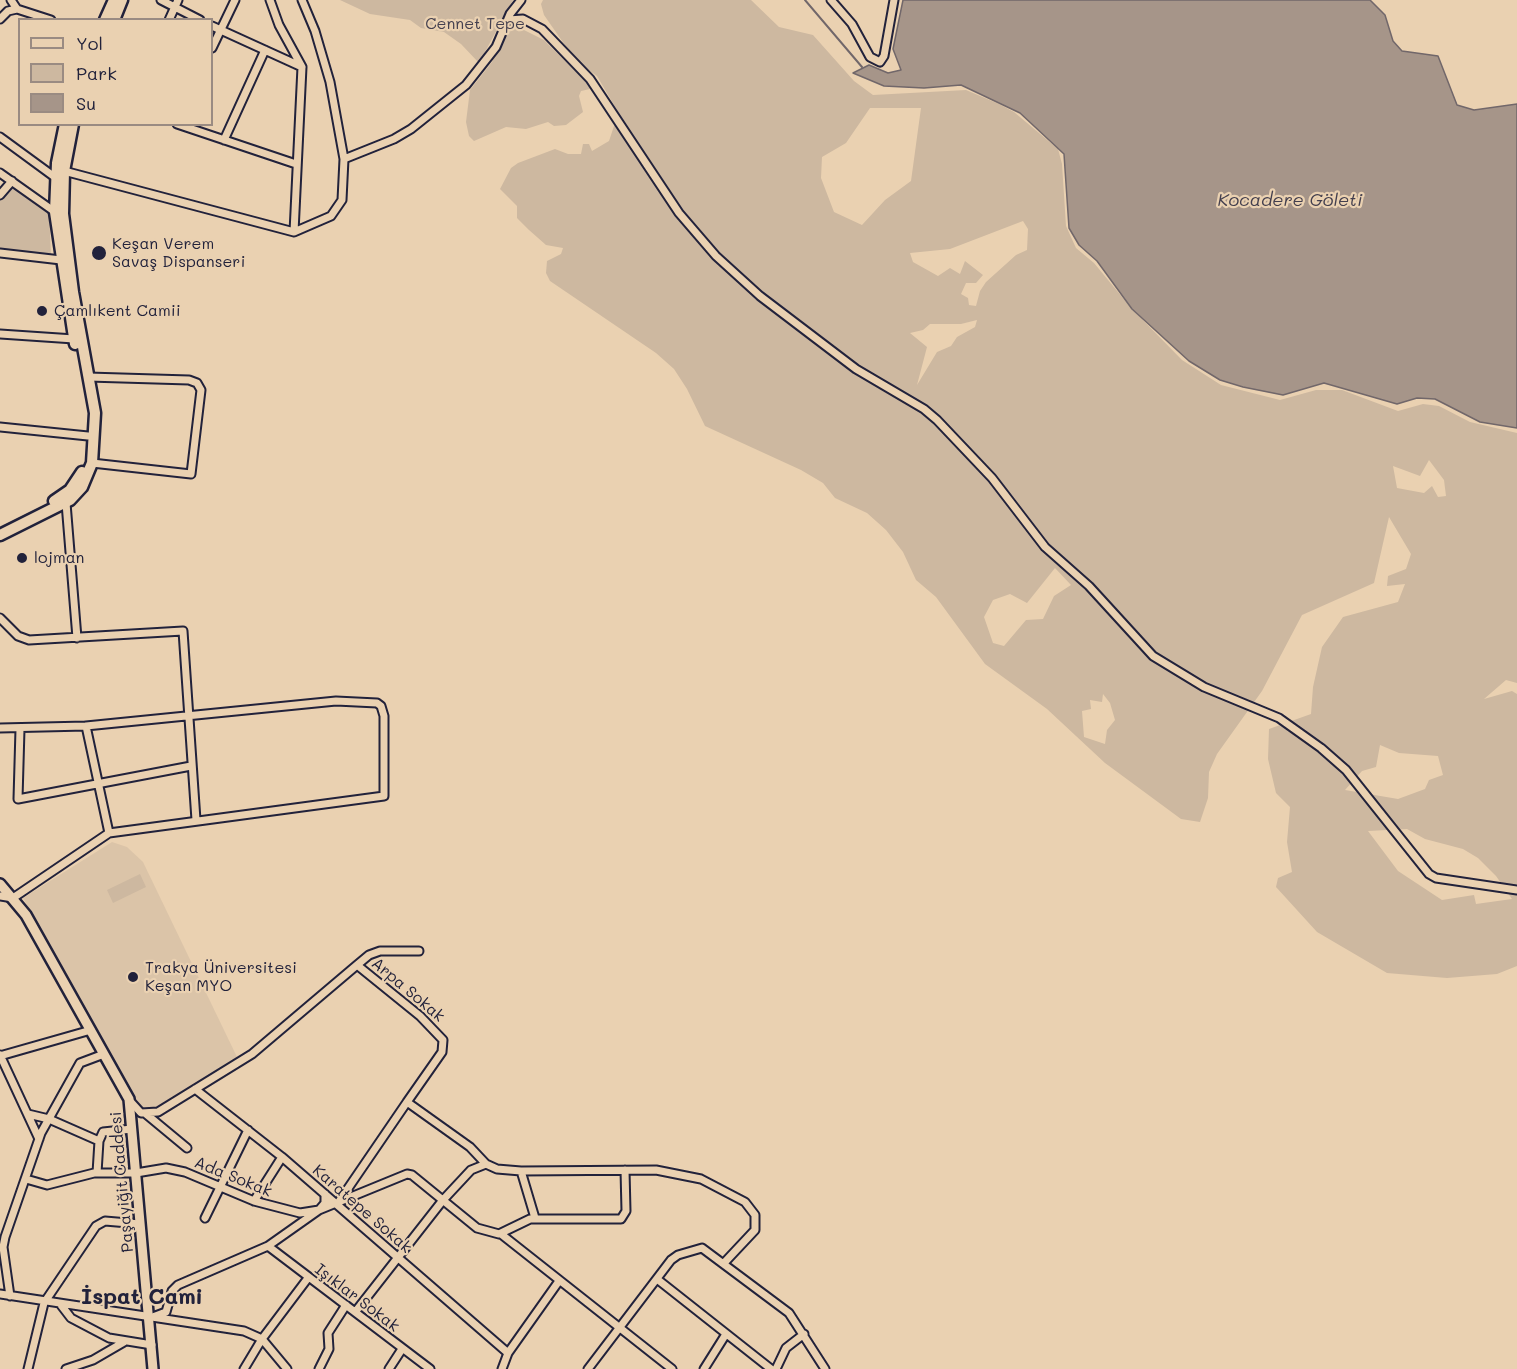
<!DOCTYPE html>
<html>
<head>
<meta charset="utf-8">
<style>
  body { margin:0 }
  #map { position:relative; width:1517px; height:1369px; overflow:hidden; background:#ead1b1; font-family:Mali,sans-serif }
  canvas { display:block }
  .legend { position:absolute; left:18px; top:18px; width:195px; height:108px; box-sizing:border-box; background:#ead1b1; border:2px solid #9a8b82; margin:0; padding:8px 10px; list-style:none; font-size:18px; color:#22223b }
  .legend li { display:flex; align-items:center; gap:12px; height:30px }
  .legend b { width:30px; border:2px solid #9a8b82 }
</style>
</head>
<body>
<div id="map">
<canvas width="1517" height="1369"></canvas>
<ul class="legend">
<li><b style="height:8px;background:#ead1b1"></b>Yol</li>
<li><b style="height:16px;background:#cdb8a0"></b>Park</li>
<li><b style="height:16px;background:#a69589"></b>Su</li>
</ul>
</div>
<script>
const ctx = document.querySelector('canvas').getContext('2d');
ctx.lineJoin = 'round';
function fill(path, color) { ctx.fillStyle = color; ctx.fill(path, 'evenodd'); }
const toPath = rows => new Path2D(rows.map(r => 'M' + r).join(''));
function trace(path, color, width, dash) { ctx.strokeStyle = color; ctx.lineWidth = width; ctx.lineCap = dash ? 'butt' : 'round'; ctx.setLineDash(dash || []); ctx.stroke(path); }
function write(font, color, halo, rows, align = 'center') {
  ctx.font = font + ' Mali,sans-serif'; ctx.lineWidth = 4.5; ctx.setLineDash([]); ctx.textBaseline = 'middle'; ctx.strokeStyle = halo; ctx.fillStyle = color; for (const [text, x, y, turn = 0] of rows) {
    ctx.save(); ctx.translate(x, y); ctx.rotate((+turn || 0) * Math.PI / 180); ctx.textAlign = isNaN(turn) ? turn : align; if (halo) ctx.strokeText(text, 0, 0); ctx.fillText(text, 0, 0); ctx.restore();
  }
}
fill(toPath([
  [112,842,127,847,143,862,237,1057,155,1109,144,1110,138,1106,23,898]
]), '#dbc4a8');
fill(toPath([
  [340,0,513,0,479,63,461,44,444,32,421,28,410,20,370,14],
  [543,0,751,0,779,27,813,35,854,81,873,95,966,90,999,104,1014,112,1058,149,1062,164,1066,226,1076,248,1094,263,1132,309,1182,360,1221,385,1280,400,1316,390,1342,390,1398,411,1423,404,1439,406,1470,422,1517,433,1517,683,1506,680,1484,699,1512,691,1517,694,1517,966,1497,974,1447,978,1387,973,1317,932,1276,887,1278,878,1292,872,1287,842,1290,807,1276,793,1268,759,1269,729,1311,714,1313,687,1322,647,1343,617,1398,602,1405,584,1387,586,1388,576,1406,569,1411,554,1389,517,1374,583,1302,615,1262,691,1217,754,1209,772,1208,798,1200,822,1181,819,1105,763,1047,709,985,664,936,597,916,580,903,552,886,530,867,513,835,498,823,483,801,470,705,426,687,389,674,369,656,353,550,281,546,273,547,261,561,254,563,248,546,245,529,230,517,218,517,206,500,189,511,168,518,163,555,149,568,154,581,154,583,144,589,144,592,151,609,141,614,126,621,117,597,76,576,61,544,15,541,4],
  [870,108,921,108,911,181,885,200,862,225,834,212,821,178,822,157,846,143],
  [1023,221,1028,229,1027,250,1016,255,986,282,980,291,976,306,969,305,968,298,961,294,966,283,976,283,983,275,965,261,960,274,950,268,938,276,913,262,910,253,950,249],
  [977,320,975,327,957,337,951,346,937,352,917,385,927,347,910,333,923,330,930,324,961,324],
  [1429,460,1444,480,1446,496,1438,497,1432,486,1424,493,1397,488,1393,466,1420,476],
  [1055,568,1071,585,1054,596,1043,619,1026,620,1004,646,993,643,984,617,993,600,1010,594,1027,603],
  [1103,694,1110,703,1115,720,1107,730,1105,744,1084,737,1082,711,1091,709,1090,700,1102,702],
  [1380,745,1399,753,1438,756,1443,775,1429,780,1425,789,1398,799,1345,790,1362,771,1376,767],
  [1407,829,1425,839,1463,849,1478,858,1496,876,1512,899,1476,904,1474,895,1442,900,1398,871,1368,831],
  [509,27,518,27,544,40,588,84,590,89,581,91,579,96,583,112,566,125,554,126,548,122,526,129,506,127,474,141,469,136,466,122,470,90,492,62],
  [15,188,49,211,51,256,0,251,0,201,9,189],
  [140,874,146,887,113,903,107,890]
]), '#cdb8a0');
const water = toPath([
  [903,0,1370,0,1385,15,1393,41,1402,51,1438,56,1457,105,1474,110,1517,104,1517,428,1480,422,1435,399,1417,398,1397,404,1324,383,1283,395,1243,387,1220,380,1189,361,1132,309,1097,261,1079,245,1069,228,1064,154,1020,113,961,85,924,88,884,86,853,73,869,65,888,73,901,70,893,49,903,0]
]);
fill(water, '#a69589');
trace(water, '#71676a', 1.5);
trace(toPath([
  [805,0,862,67]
]), '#71676a', 2);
const street = toPath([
  [11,0,17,9],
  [161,0,200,20],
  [270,0,279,25,302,67],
  [831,0,852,24,870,57,880,62,884,56,894,0],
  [0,19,8,11,17,9,51,20],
  [169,20,178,0],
  [508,20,523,19,542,29,590,79,679,213,716,256,760,296,856,369,924,409,937,420,992,478,1045,547,1089,586,1153,656,1204,687,1279,718,1321,748,1346,770,1429,874,1436,878,1517,890],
  [212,26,302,67,294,232],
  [212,48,235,0],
  [177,124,296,164],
  [0,137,56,178],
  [224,140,265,50],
  [344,159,394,139,411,129,466,85,496,47,510,14,521,0],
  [64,171,294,232,331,216,342,200,344,159,330,82,315,31,302,0],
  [0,173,55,212],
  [0,195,12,181],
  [0,253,61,260],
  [0,334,74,339],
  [88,377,189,380,197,383,201,390,191,474,92,463],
  [0,427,88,436],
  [66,503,77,638],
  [0,618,18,636,29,640,183,631,196,820],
  [86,726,109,833],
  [0,728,86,726,336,701,377,703,381,706,384,716,384,796,109,833,13,898,0,896],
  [20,729,18,799,191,766],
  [357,965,369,955,380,951,419,951],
  [0,1055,39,1139],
  [0,1056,91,1030],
  [195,1089,282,1157,508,1353],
  [131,1102,141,1113,158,1112,252,1054,357,965,420,1016,443,1040,442,1052,407,1102,470,1147,486,1164],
  [28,1114,49,1119,99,1141],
  [146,1114,187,1148],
  [521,1171,535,1218],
  [97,1173,99,1141,103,1132,132,1129],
  [26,1179,47,1185,94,1173,136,1173,166,1168,185,1172,254,1201,300,1213,319,1210,325,1203,325,1194],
  [254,1201,282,1157],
  [338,1203,407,1102],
  [205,1218,248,1130],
  [501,1234,672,1369],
  [268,1246,430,1369],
  [657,1279,771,1369],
  [0,1294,244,1331,262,1339,287,1369],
  [10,1296,3,1247,5,1237,41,1133,80,1063,104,1054],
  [61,1305,71,1318,109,1338,152,1345],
  [356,1311,443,1200,471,1170,486,1164,497,1169,521,1171,656,1170,701,1179,745,1202,755,1215,755,1230,724,1263],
  [150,1318,166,1312,172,1291,178,1285,268,1246,319,1210,407,1174,412,1175,477,1228,499,1234,530,1219,621,1219,626,1211,625,1170],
  [28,1369,44,1303,96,1226,105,1221,140,1224],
  [66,1369,93,1360,124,1342],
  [244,1369,262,1339,308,1278],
  [319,1369,329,1349,328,1333,346,1305],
  [389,1369,402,1349],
  [502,1369,508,1353,559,1281],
  [588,1369,671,1260,678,1255,702,1248,789,1313,825,1369],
  [704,1369,726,1334],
  [776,1369,786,1348,804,1334]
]);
const secondary = toPath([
  [0,884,26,915,129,1099,153,1369]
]);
const primary = toPath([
  [105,20,114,0],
  [114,20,122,0],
  [65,124,57,163,55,212,75,344],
  [54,501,70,490,82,472],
  [0,535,70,500,82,487,92,463,95,413,73,292,63,214,64,171,73,124]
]);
trace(street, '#22223b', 11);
trace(secondary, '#22223b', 14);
trace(primary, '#22223b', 15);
trace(street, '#ead1b1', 7);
trace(secondary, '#ead1b1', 9);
trace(primary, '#ead1b1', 10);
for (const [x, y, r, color] of [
  [99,253,8,"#22223b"],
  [42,311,6,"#22223b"],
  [22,558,6,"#22223b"],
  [133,977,6,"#22223b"]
]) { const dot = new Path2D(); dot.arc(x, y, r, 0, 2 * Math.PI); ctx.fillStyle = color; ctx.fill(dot); trace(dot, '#ead1b1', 2); }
write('16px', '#44404f', '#ead1b1', [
  ["Cennet Tepe",475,24]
]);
write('16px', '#22223b', '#ead1b1', [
  ["Keşan Verem",112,244],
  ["Savaş Dispanseri",112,262],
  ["Çamlıkent Camii",54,311],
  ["lojman",34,558],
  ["Trakya Üniversitesi",145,968],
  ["Keşan MYO",145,986]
], 'left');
write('16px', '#22223b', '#ead1b1', [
  ["Arpa Sokak",408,990,40],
  ["Ada Sokak",233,1177,22],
  ["Paşayiğit Caddesi",122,1182,-95],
  ["Karatepe Sokak",362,1209,41],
  ["Işıklar Sokak",357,1298,37]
]);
write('italic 18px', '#433f4e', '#ead1b1', [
  ["Kocadere Göleti",1290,200]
]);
write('bold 22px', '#22223b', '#ead1b1', [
  ["İspat Cami",142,1297]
]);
</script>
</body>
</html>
